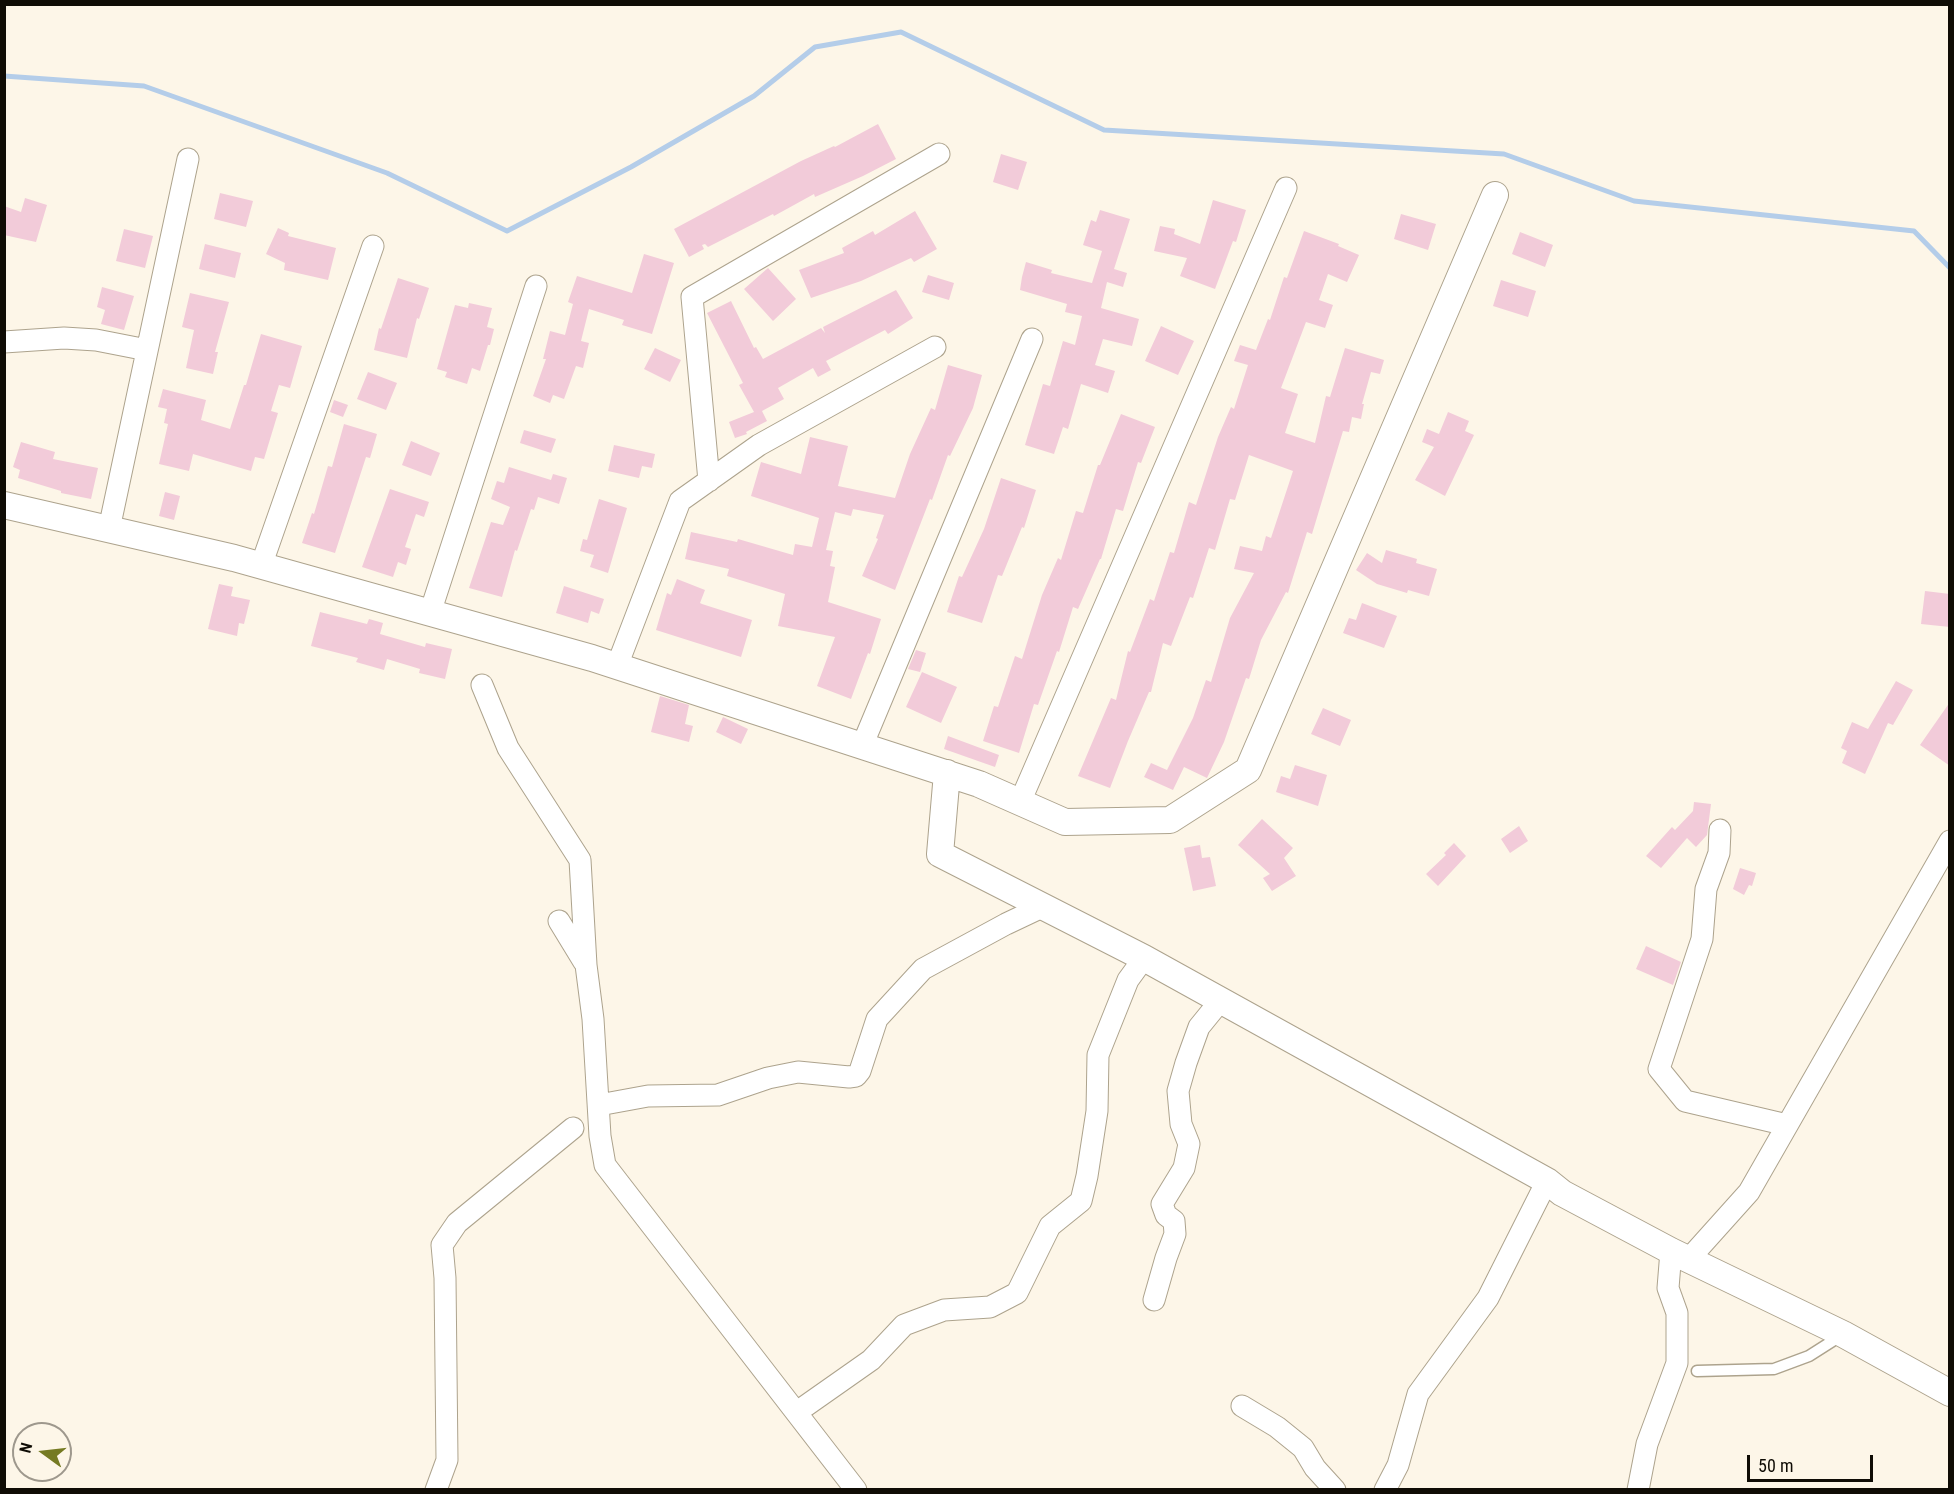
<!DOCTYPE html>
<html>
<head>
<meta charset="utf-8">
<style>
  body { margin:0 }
  #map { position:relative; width:1954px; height:1494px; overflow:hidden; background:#fdf6e8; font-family:"Roboto Condensed",sans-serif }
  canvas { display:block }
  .frame { position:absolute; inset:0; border:6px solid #0f0c05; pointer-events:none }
  .north { position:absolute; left:12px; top:1422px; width:60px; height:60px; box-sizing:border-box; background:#fdf6e8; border:2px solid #9e988d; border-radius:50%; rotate:285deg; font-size:16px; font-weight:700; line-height:24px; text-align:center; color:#0f0c05 }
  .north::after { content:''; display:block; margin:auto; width:21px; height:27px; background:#757a22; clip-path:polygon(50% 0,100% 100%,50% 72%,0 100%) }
  .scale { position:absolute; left:1747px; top:1455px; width:126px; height:27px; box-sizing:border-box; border:3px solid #0f0c05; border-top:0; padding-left:8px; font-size:18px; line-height:21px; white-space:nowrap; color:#0f0c05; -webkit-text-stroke:4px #fdf6e8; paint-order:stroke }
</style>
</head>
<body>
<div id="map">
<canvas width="1954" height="1494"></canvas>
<div class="frame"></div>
<div class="north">N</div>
<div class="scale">50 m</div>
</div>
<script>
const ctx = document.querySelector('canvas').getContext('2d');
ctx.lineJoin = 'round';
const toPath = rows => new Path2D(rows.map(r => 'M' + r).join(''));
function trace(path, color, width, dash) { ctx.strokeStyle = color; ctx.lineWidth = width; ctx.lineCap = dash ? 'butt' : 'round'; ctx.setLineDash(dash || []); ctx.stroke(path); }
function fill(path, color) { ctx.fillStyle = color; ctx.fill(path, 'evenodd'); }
trace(toPath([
  [4,76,144,86,387,173,507,231,631,167,754,96,815,47,901,32,1104,130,1504,154,1634,201,1914,231,1950,268]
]), '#b4cde9', 5);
fill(toPath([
  [878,124,896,159,863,176,815,197,814,194,774,216,773,214,708,247,705,244,702,245,704,249,689,257,674,229,801,161,834,146,835,147],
  [1001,154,1027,162,1018,190,993,182],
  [220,193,253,201,246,227,214,219],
  [25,198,47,205,36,242,4,235,4,206,21,212],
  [1213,200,1246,210,1236,242,1233,241,1215,289,1180,276,1187,258,1154,251,1160,226,1175,229,1174,234,1200,244],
  [1100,210,1130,219,1114,269,1127,273,1123,287,1107,282,1101,308,1139,319,1132,346,1103,339,1095,365,1115,371,1108,393,1081,384,1068,429,1063,427,1054,454,1025,445,1043,384,1050,386,1063,341,1075,345,1082,316,1065,312,1067,304,1020,290,1022,277,1026,262,1052,270,1051,273,1092,283,1102,251,1083,245,1091,220,1096,222],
  [915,211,937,249,914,262,911,258,861,281,811,298,799,270,844,253,842,248,873,231,875,235],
  [1401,214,1436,224,1428,250,1394,239],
  [278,228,289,233,288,236,336,248,328,280,284,270,285,263,266,254],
  [124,229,153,236,145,268,116,261],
  [1304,231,1339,244,1338,246,1359,255,1347,282,1328,274,1319,300,1333,305,1325,328,1306,322,1281,388,1298,394,1285,433,1315,443,1326,396,1330,397,1345,348,1384,360,1380,374,1371,372,1362,404,1364,404,1361,419,1352,417,1349,432,1343,431,1312,534,1307,532,1288,593,1286,592,1261,640,1249,679,1246,678,1224,742,1207,778,1184,767,1173,790,1144,777,1151,763,1167,770,1193,718,1206,680,1211,682,1230,618,1254,573,1234,569,1240,546,1262,551,1266,536,1271,538,1293,471,1249,455,1235,500,1230,499,1215,550,1209,548,1193,598,1190,597,1171,646,1163,643,1151,692,1149,692,1128,741,1110,788,1078,776,1111,698,1116,700,1128,651,1130,652,1150,599,1154,601,1170,552,1174,553,1189,502,1196,505,1218,437,1231,407,1234,409,1248,365,1234,361,1240,345,1256,350,1268,319,1270,320,1284,277,1287,278],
  [1520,232,1553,245,1545,267,1512,254],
  [205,244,241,253,235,278,199,269],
  [644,254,674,263,652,334,622,325,624,320,589,309,581,341,589,343,583,368,576,366,564,399,553,395,550,403,533,396,546,359,543,359,550,331,565,335,573,304,568,302,577,276,632,293],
  [768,268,796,299,773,321,744,289],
  [928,275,954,283,949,300,922,292],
  [398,278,429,288,419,319,417,318,407,358,374,350,379,328,381,329],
  [1501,280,1536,291,1528,317,1493,306],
  [102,287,134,296,124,330,101,324,105,310,97,307],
  [896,290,913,318,888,334,885,330,826,361,831,370,818,377,813,368,778,388,784,399,762,411,767,421,746,432,747,434,735,438,729,422,754,412,739,385,743,383,707,313,731,301,754,348,756,347,763,359,821,328,825,333,823,327],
  [190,293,229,302,215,352,218,352,213,374,186,368,194,330,182,327],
  [469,303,492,308,487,327,494,329,490,345,488,345,480,371,472,368,467,384,445,377,447,372,437,369,455,305,468,308],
  [1161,326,1194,341,1178,375,1145,361],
  [261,334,302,346,290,388,279,385,271,411,278,413,264,459,255,457,251,471,193,454,189,471,159,464,168,424,164,423,167,409,158,407,163,389,206,400,201,420,230,429,244,385,246,385],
  [655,348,681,360,670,382,644,369],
  [948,365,982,375,973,408,950,456,948,455,932,500,930,499,895,590,862,576,878,539,876,538,884,515,853,509,851,516,835,512,826,550,833,551,830,566,835,567,828,602,881,619,870,654,868,653,851,699,817,686,835,637,778,626,785,594,727,576,729,569,685,559,691,532,737,542,738,539,793,555,795,544,812,547,819,518,751,496,761,462,801,474,810,437,848,446,838,486,895,498,910,454,931,408,935,410],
  [368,372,397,383,386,410,357,399],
  [334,400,348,405,343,417,330,412],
  [1448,412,1469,421,1465,431,1474,435,1445,496,1415,480,1434,447,1422,442,1427,429,1439,434],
  [1121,414,1155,427,1141,463,1138,462,1123,511,1116,509,1101,559,1100,559,1078,609,1073,607,1059,652,1057,651,1038,705,1034,704,1019,753,983,741,994,706,998,707,1015,656,1022,659,1042,595,1058,558,1061,560,1076,511,1083,513,1098,465,1100,465],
  [344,424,377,434,370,458,366,457,335,553,302,543,312,513,314,514,328,466,332,467],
  [524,430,556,439,551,453,520,443],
  [411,441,440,453,431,476,402,465],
  [21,442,55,452,53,459,98,468,91,499,61,493,61,491,18,478,20,470,13,467],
  [614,445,655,454,652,468,642,466,639,478,608,471],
  [509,467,551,480,553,474,567,478,559,504,538,497,534,510,531,509,517,551,515,550,502,597,469,588,491,522,503,525,510,507,491,499,497,481,504,483],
  [1001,478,1036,490,1024,528,1022,527,1002,576,998,575,982,623,947,612,959,576,962,577,984,529],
  [390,489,429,502,424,517,416,514,405,547,411,549,406,565,398,562,393,577,362,567],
  [165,492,180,496,174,520,159,516],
  [599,499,627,508,608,573,590,567,594,555,580,551,583,539,587,540],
  [1386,550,1417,559,1416,563,1437,569,1429,596,1408,590,1407,593,1377,584,1356,570,1367,553,1382,563],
  [677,579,705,590,700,603,702,604,752,620,741,657,656,630,667,593,671,595],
  [219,584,233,587,231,596,250,600,244,624,239,623,237,636,208,629],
  [564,586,604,599,599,614,591,611,588,623,556,613],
  [1925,591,1950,594,1950,627,1921,624],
  [1362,603,1397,616,1384,648,1343,633,1349,618,1356,620],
  [320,612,367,624,369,619,383,623,380,634,425,647,426,643,452,649,445,679,419,673,420,669,387,659,384,670,356,662,358,658,311,646],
  [916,650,926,653,920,672,908,669],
  [922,672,957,687,941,723,906,707],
  [1896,681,1913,690,1893,725,1888,723,1865,774,1842,763,1847,751,1841,748,1852,722,1868,729],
  [660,696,689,705,685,724,693,726,689,742,651,732],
  [1950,702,1950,766,1920,745],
  [1323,708,1351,720,1340,746,1311,734],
  [723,717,748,729,741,744,716,732],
  [948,736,999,755,995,767,944,749],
  [1295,765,1327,775,1318,806,1276,792,1281,776,1290,779],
  [1694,802,1711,804,1707,835,1696,847,1687,838,1661,868,1646,856,1672,827,1675,830,1693,811],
  [1262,819,1293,848,1284,858,1296,876,1272,891,1263,878,1270,874,1238,845],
  [1519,826,1528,841,1510,853,1501,839],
  [1454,843,1466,856,1438,886,1426,874,1446,855,1444,853],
  [1200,845,1202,858,1210,857,1216,886,1193,891,1184,848],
  [1740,868,1756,873,1752,886,1749,885,1744,895,1733,889],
  [1646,946,1681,962,1673,985,1636,969]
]), '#f2cbd9');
const service = toPath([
  [1697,1371,1774,1369,1809,1356,1842,1335]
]);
const minor = toPath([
  [4,342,64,338,96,340,147,350],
  [709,481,692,297,939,154],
  [109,529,188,159],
  [261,566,373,246],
  [430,613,536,286],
  [617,666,680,501,759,445,935,347],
  [482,685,508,748,580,860,586,965,593,1019,600,1136,605,1165,856,1490],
  [862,746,1032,339],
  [1020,802,1286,188],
  [1720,830,1719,853,1706,889,1702,939,1659,1069,1685,1101,1787,1125],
  [559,921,584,962],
  [599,1105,648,1096,718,1095,768,1078,798,1072,849,1077,856,1076,860,1071,877,1019,923,969,1006,924,1044,906],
  [1688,1260,1749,1192,1950,841],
  [1154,1300,1166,1258,1175,1234,1174,1221,1166,1215,1162,1204,1184,1168,1189,1144,1181,1124,1178,1091,1186,1063,1199,1027,1221,1000],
  [1242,1406,1277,1427,1303,1448,1315,1468,1335,1490],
  [797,1412,871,1360,904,1325,944,1310,990,1307,1017,1293,1050,1226,1081,1201,1087,1176,1097,1111,1098,1055,1128,980,1144,958],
  [436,1490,447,1460,445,1278,442,1245,457,1223,573,1128],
  [1385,1490,1398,1465,1418,1394,1488,1298,1547,1181],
  [1638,1490,1647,1444,1677,1363,1677,1313,1668,1288,1671,1251]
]);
const tertiary = toPath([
  [4,505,234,558,592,658,979,784,1065,822,1170,820,1248,770,1495,195],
  [947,773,940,854,1144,958,1547,1181,1562,1193,1671,1251,1843,1334,1950,1393]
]);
trace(service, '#ada38d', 13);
trace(minor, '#ada38d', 23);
trace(tertiary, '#ada38d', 28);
trace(service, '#fff', 10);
trace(minor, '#fff', 21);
trace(tertiary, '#fff', 26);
</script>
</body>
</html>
